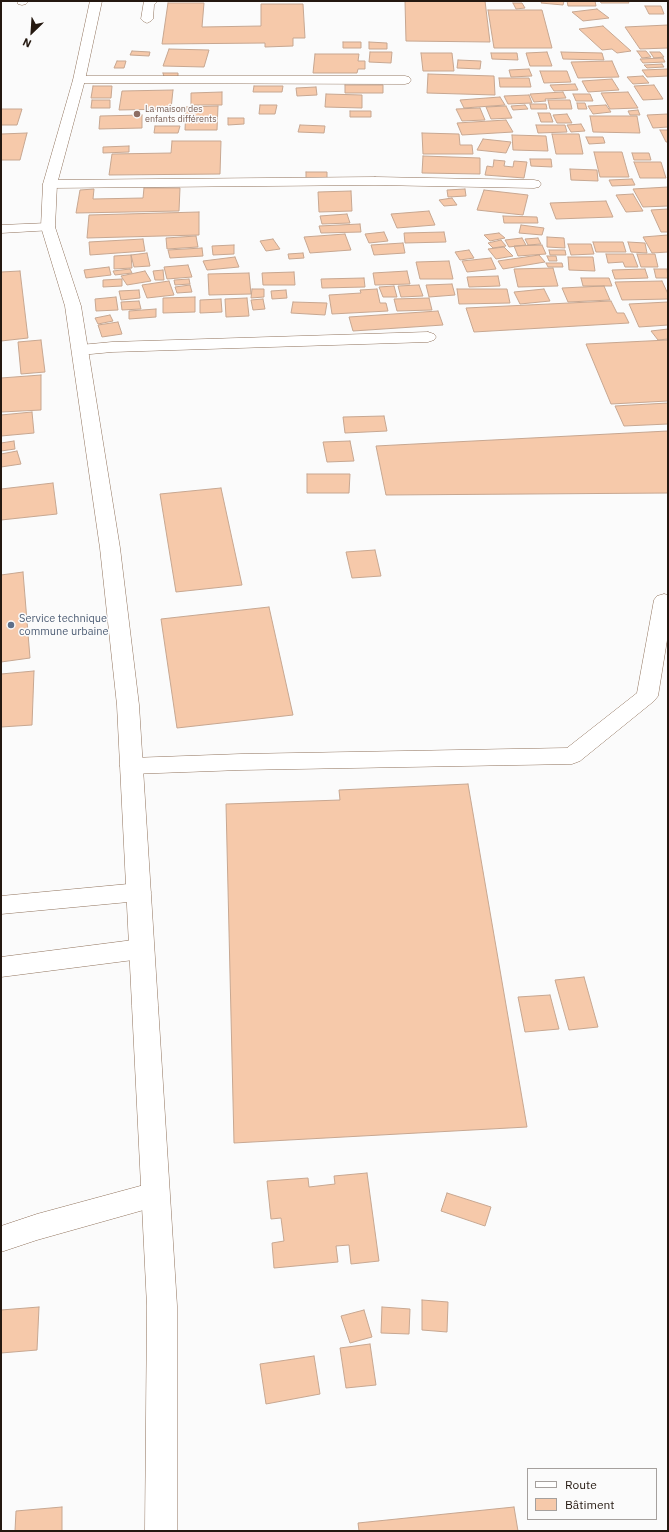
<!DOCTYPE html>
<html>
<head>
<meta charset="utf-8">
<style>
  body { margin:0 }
  #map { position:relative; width:669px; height:1532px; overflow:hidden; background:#fbfbfb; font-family:"IBM Plex Sans",sans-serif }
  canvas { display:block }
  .frame { position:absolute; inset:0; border:2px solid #241810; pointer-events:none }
  .legend { position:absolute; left:527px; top:1468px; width:130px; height:52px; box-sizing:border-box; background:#fbfbfb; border:1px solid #a5a09d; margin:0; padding:5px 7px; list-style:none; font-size:12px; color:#241810 }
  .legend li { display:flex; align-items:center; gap:8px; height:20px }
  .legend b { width:20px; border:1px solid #a5a09d }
  .north { position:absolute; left:12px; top:12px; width:40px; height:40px; -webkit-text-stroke:3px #fbfbfb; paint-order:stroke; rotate:205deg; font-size:11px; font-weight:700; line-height:16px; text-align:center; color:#241810 }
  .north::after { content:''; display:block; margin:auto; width:14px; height:18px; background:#241810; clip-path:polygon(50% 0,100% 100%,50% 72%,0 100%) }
</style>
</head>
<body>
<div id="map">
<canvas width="669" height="1532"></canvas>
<div class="frame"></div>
<ul class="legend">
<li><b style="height:5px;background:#fff"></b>Route</li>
<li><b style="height:11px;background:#f6c9aa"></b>Bâtiment</li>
</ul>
<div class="north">N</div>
</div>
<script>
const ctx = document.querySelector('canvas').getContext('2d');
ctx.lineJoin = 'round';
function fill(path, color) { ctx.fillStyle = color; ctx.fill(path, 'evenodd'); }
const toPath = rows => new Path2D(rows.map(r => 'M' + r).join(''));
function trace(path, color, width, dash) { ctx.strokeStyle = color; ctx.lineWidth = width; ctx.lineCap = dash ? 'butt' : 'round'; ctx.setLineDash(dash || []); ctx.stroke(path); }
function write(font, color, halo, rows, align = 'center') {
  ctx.font = font + ' "IBM Plex Sans",sans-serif'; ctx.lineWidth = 3; ctx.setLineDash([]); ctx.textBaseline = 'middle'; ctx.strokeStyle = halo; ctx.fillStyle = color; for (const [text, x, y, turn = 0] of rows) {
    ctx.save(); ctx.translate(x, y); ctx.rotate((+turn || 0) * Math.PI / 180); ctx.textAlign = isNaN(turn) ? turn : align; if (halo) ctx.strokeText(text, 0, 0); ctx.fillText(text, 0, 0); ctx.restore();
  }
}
const building = toPath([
  [405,1,485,1,490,42,406,41,405,1],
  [542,1,564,1,563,5,541,3,542,1],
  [567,1,595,1,596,6,568,6,567,1],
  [600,1,628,1,629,3,601,3,600,1],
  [168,3,204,3,202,27,261,26,261,4,303,4,305,38,293,38,293,46,265,47,265,43,162,44,168,3],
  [513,3,522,3,525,8,516,9,513,3],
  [645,6,661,6,664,14,649,14,645,6],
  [597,9,609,18,583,21,572,12,597,9],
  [488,10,542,10,552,48,494,48,488,10],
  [668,25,668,48,640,49,625,27,668,25],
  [603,26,631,51,617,53,612,49,602,50,579,29,603,26],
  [343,42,361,42,361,48,343,48,343,42],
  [369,42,387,43,387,49,369,49,369,42],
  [169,49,209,50,204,67,163,66,169,49],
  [132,51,150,52,149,56,130,55,132,51],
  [637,51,646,51,651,57,642,58,637,51],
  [370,52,392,52,391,63,369,62,370,52],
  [547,52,552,66,530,66,526,53,547,52],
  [561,52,602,53,604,60,563,59,561,52],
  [650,52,660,52,664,57,654,58,650,52],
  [421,53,452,53,454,71,423,71,421,53],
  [491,53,517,53,518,60,492,59,491,53],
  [315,54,359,54,358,61,365,61,365,69,358,69,357,73,313,73,315,54],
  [663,58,665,62,643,63,640,59,663,58],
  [458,60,481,61,480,69,457,68,458,60],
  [117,61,126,61,124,68,114,68,117,61],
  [612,61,619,77,578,78,571,62,612,61],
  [662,64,664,67,647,68,644,65,662,64],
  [529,69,532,76,511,77,509,70,529,69],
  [668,69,668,76,647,77,642,70,668,69],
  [540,71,567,71,571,82,544,83,540,71],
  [163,73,178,73,178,77,164,77,163,73],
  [428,74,494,76,495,95,427,93,428,74],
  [643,76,649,83,633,84,627,77,643,76],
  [499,78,529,78,531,87,500,87,499,78],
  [612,79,619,90,588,92,582,81,612,79],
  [575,84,578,90,554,91,550,85,575,84],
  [345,85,383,85,383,93,345,93,345,85],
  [654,85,663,99,643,100,634,86,654,85],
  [93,86,112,86,111,98,91,98,93,86],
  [254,86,283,86,282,92,253,92,254,86],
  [316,87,317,95,297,96,296,88,316,87],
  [173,90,171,109,119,110,122,91,173,90],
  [222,92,222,105,191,105,191,93,222,92],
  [563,92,566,98,545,99,546,101,534,102,530,94,563,92],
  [628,92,638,108,610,109,601,93,628,92],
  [326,94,362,95,362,108,325,107,326,94],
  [573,94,590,94,593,101,576,101,573,94],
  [529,95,532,103,508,104,504,96,529,95],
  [500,97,505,105,464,108,460,100,500,97],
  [92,100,110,100,110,108,91,108,92,100],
  [548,100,570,100,572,109,550,109,548,100],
  [577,103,585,103,587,109,578,109,577,103],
  [530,104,546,104,547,109,531,109,530,104],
  [260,105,277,105,275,114,259,114,260,105],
  [525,105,528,109,513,110,511,106,525,105],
  [606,105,611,112,593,114,588,106,606,105],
  [218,106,217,130,185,130,186,107,218,106],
  [506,106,512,118,491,119,486,107,506,106],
  [480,108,485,120,462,121,456,109,480,108],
  [1,109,22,109,17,125,1,125,1,109],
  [638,110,640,115,630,115,628,111,638,110],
  [350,111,371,111,371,117,350,117,350,111],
  [538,113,550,113,553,122,541,122,538,113],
  [567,114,572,123,557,123,553,115,567,114],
  [668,114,668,127,653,128,647,115,668,114],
  [142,115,142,128,99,129,100,116,142,115],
  [590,116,637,116,640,133,593,132,590,116],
  [228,118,244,118,244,124,228,125,228,118],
  [506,120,513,132,462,135,457,123,506,120],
  [581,124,585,131,571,132,567,125,581,124],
  [300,125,325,126,324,133,298,132,300,125],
  [536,125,565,125,567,132,538,133,536,125],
  [155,126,180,126,178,133,154,133,155,126],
  [660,130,668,130,668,142,666,142,660,130],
  [27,133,20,160,1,160,1,134,27,133],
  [422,133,459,134,460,145,472,145,473,154,423,154,422,133],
  [552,134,579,134,583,154,556,154,552,134],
  [512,135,546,136,548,151,513,150,512,135],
  [586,137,603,137,605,143,589,144,586,137],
  [483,139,511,142,506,153,477,150,483,139],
  [172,141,221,141,220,174,109,175,112,154,171,153,172,141],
  [129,146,129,152,103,153,103,147,129,146],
  [594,152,622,152,629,177,600,177,594,152],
  [632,153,649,153,651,160,634,160,632,153],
  [423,156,480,158,480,174,422,173,423,156],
  [530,159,551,159,552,167,531,166,530,159],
  [494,160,505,161,504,166,513,167,514,161,527,162,524,178,485,175,487,166,493,167,494,160],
  [634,162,661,162,666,178,640,178,634,162],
  [570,169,597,170,598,181,571,180,570,169],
  [306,172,327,172,327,179,306,179,306,172],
  [632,179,635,185,612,186,609,180,632,179],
  [668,187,668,206,643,207,633,189,668,187],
  [144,188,180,188,179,211,76,213,80,190,94,189,93,199,143,198,144,188],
  [465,189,466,196,448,197,447,190,465,189],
  [484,190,528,195,523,215,477,210,484,190],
  [351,191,352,211,319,212,318,192,351,191],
  [633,194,643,211,626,212,616,195,633,194],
  [452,198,457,205,444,206,439,200,452,198],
  [606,201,613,217,556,219,550,203,606,201],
  [668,209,668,232,661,232,651,210,668,209],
  [429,211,435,225,397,228,391,214,429,211],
  [199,212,199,235,87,238,89,215,199,212],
  [347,214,350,223,322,224,320,216,347,214],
  [503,216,537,217,538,223,504,223,503,216],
  [360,224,361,232,321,233,319,226,360,224],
  [521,225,544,228,542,235,519,233,521,225],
  [384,232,388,241,369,243,365,234,384,232],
  [444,232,446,242,405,243,404,233,444,232],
  [499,233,505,238,490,241,484,235,499,233],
  [345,234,351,250,310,253,304,237,345,234],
  [668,235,668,252,652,253,643,237,668,235],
  [196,236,198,247,167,249,166,238,196,236],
  [547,237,564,238,565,248,547,247,547,237],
  [522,238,526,245,509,247,505,240,522,238],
  [538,238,541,244,528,245,525,239,538,238],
  [143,239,145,251,90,255,89,242,143,239],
  [273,239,280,249,266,251,260,241,273,239],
  [501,240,506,246,493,248,488,243,501,240],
  [593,242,623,242,626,252,596,252,593,242],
  [628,242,645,243,647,253,631,252,628,242],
  [403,243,405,253,374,255,371,245,403,243],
  [568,244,591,244,594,254,571,255,568,244],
  [234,245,234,254,213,255,212,246,234,245],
  [542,245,546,254,518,256,514,246,542,245],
  [504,247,513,256,496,259,488,249,504,247],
  [202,248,203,256,170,258,168,250,202,248],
  [469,250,474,258,460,260,455,252,469,250],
  [549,250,565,250,566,255,550,255,549,250],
  [147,253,150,266,134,267,131,255,147,253],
  [303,253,304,258,289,259,288,254,303,253],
  [606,254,633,254,638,267,625,267,623,262,608,263,606,254],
  [637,254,655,254,658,267,641,267,637,254],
  [131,255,132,268,114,269,114,256,131,255],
  [539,255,545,262,503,269,498,261,539,255],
  [547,256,556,256,557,261,549,261,547,256],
  [235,257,239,267,207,270,203,261,235,257],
  [568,257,593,257,595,271,569,270,568,257],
  [491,258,496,269,467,272,462,261,491,258],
  [449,261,453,279,420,279,416,262,449,261],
  [546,263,562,263,563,267,548,267,546,263],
  [188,265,192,277,167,279,164,267,188,265],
  [109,267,111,275,86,278,84,270,109,267],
  [553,268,558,286,518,287,514,269,553,268],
  [130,269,132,273,115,275,113,271,130,269],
  [645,269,648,278,615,279,612,270,645,269],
  [654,269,667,269,668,278,656,278,654,269],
  [163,270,164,280,155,280,153,271,163,270],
  [20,271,28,338,1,341,1,272,20,271],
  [145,271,151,281,127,285,121,276,145,271],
  [407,271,410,284,375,285,373,273,407,271],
  [294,272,295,285,263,285,262,273,294,272],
  [249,273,251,294,209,295,208,274,249,273],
  [498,276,500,286,469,287,467,277,498,276],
  [364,278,365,287,322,288,321,279,364,278],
  [581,278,609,278,612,286,583,286,581,278],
  [122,279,122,286,103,287,103,280,122,279],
  [189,279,190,284,175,285,174,280,189,279],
  [169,281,174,295,147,298,142,285,169,281],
  [662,281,668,294,668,299,622,300,615,282,662,281],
  [452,284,455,295,429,297,426,285,452,284],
  [190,285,192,292,177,293,175,287,190,285],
  [419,285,423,296,401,297,398,286,419,285],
  [394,286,397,297,383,297,379,287,394,286],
  [604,286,610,300,568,302,562,288,604,286],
  [252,289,264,289,264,297,251,298,252,289],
  [377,289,380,303,386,303,388,311,332,314,329,295,361,293,360,290,377,289],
  [457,289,507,289,510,303,459,304,457,289],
  [544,289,550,301,520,304,514,292,544,289],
  [139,290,140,298,121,300,119,291,139,290],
  [286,290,287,298,272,299,271,291,286,290],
  [116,297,118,310,96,311,95,299,116,297],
  [195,297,195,312,163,313,163,298,195,297],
  [247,298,249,316,226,317,225,299,247,298],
  [429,298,432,310,397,311,394,299,429,298],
  [221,299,222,312,200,313,200,300,221,299],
  [263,299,265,309,253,310,251,300,263,299],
  [139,301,141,309,122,310,121,302,139,301],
  [611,301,617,313,624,313,629,323,474,332,466,308,611,301],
  [293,302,327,303,325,315,291,313,293,302],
  [668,302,668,325,639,327,629,304,668,302],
  [156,309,156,317,129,319,129,311,156,309],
  [438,311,443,325,353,331,349,317,438,311],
  [110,315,113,321,98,324,95,318,110,315],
  [118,322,122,334,102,337,98,325,118,322],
  [668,329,668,339,658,340,651,331,668,329],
  [41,340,45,372,21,374,18,342,41,340],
  [668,340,668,401,611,404,586,344,668,340],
  [41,375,41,410,1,412,1,378,41,375],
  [668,403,668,424,624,426,615,406,668,403],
  [32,412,34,433,1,436,1,415,32,412],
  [384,416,387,431,345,433,343,417,384,416],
  [668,431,668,493,386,495,376,446,668,431],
  [14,441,15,449,1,451,1,443,14,441],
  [350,441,354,461,327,462,323,442,350,441],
  [17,451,21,464,1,467,1,454,17,451],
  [307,474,350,474,349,493,307,493,307,474],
  [53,483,57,514,1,520,1,489,53,483],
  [221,488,242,585,176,592,160,494,221,488],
  [375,550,381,576,352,578,346,552,375,550],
  [23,572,30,658,1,662,1,575,23,572],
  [269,607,293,715,177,728,161,619,269,607],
  [34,671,32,725,1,727,1,674,34,671],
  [468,784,527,1127,234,1143,226,804,340,800,339,790,468,784],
  [584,977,598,1027,569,1030,555,980,584,977],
  [550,995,559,1029,525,1032,518,997,550,995],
  [367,1173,379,1261,351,1264,349,1245,336,1246,338,1262,274,1268,272,1243,284,1241,281,1218,271,1219,267,1181,308,1178,309,1187,335,1184,334,1176,367,1173],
  [447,1193,491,1207,485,1226,441,1211,447,1193],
  [422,1300,448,1302,447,1332,422,1330,422,1300],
  [39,1307,37,1350,1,1353,1,1310,39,1307],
  [382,1307,410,1309,409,1334,381,1333,382,1307],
  [364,1310,372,1337,350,1343,341,1316,364,1310],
  [370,1344,376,1385,346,1388,340,1348,370,1344],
  [314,1356,320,1394,266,1404,260,1364,314,1356],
  [62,1507,62,1531,15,1531,16,1511,62,1507],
  [514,1507,518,1531,359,1531,358,1523,514,1507]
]);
fill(building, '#f6c9aa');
trace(building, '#c7a791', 1);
const lane = toPath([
  [17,1,29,1,26,4,22,5,18,4,17,1],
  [144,1,158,1,154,5,153,19,151,21,147,23,143,21,141,19,144,1],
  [48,223,53,224,55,227,53,230,1,233,1,225,48,223],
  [428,332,434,334,436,337,434,340,428,342,112,352,80,355,74,353,72,350,74,347,80,345,112,342,428,332],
  [664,594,668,595,668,634,658,696,654,701,580,761,572,764,241,770,131,774,123,772,120,766,123,760,131,758,241,754,567,748,637,693,654,600,657,596,664,594],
  [139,883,147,886,151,892,147,898,139,901,1,914,1,896,139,883],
  [141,939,150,942,153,949,150,956,141,959,1,977,1,957,141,939],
  [155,1182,165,1186,169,1195,165,1204,37,1240,1,1252,1,1226,37,1214,155,1182]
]);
const street = toPath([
  [79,76,405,76,409,77,411,80,409,83,405,84,75,83,73,80,75,77,79,76],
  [375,177,534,180,539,181,541,184,539,187,534,188,375,185,50,188,45,187,43,184,45,181,50,180,375,177]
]);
const secondary = toPath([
  [90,1,102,1,85,80,57,184,55,227,81,306,120,548,139,705,177,1306,177,1531,145,1531,147,1306,117,705,100,548,65,306,41,227,43,184,73,80,90,1]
]);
trace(lane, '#91745e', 1);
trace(street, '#91745e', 1);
trace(secondary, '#91745e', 1);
fill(lane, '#fff');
fill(street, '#fff');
fill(secondary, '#fff');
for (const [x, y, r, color] of [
  [137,114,4,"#8d6e63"],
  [11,625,4,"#5c6f8a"]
]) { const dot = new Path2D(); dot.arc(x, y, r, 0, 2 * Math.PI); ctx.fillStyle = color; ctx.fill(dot); trace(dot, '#fbfbfb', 1.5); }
write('9px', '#785e54', '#fbfbfb', [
  ["La maison des",145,109],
  ["enfants différents",145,119]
], 'left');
write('11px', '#4e5e75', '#fbfbfb', [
  ["Service technique",19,619],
  ["commune urbaine",19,632]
], 'left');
</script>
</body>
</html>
